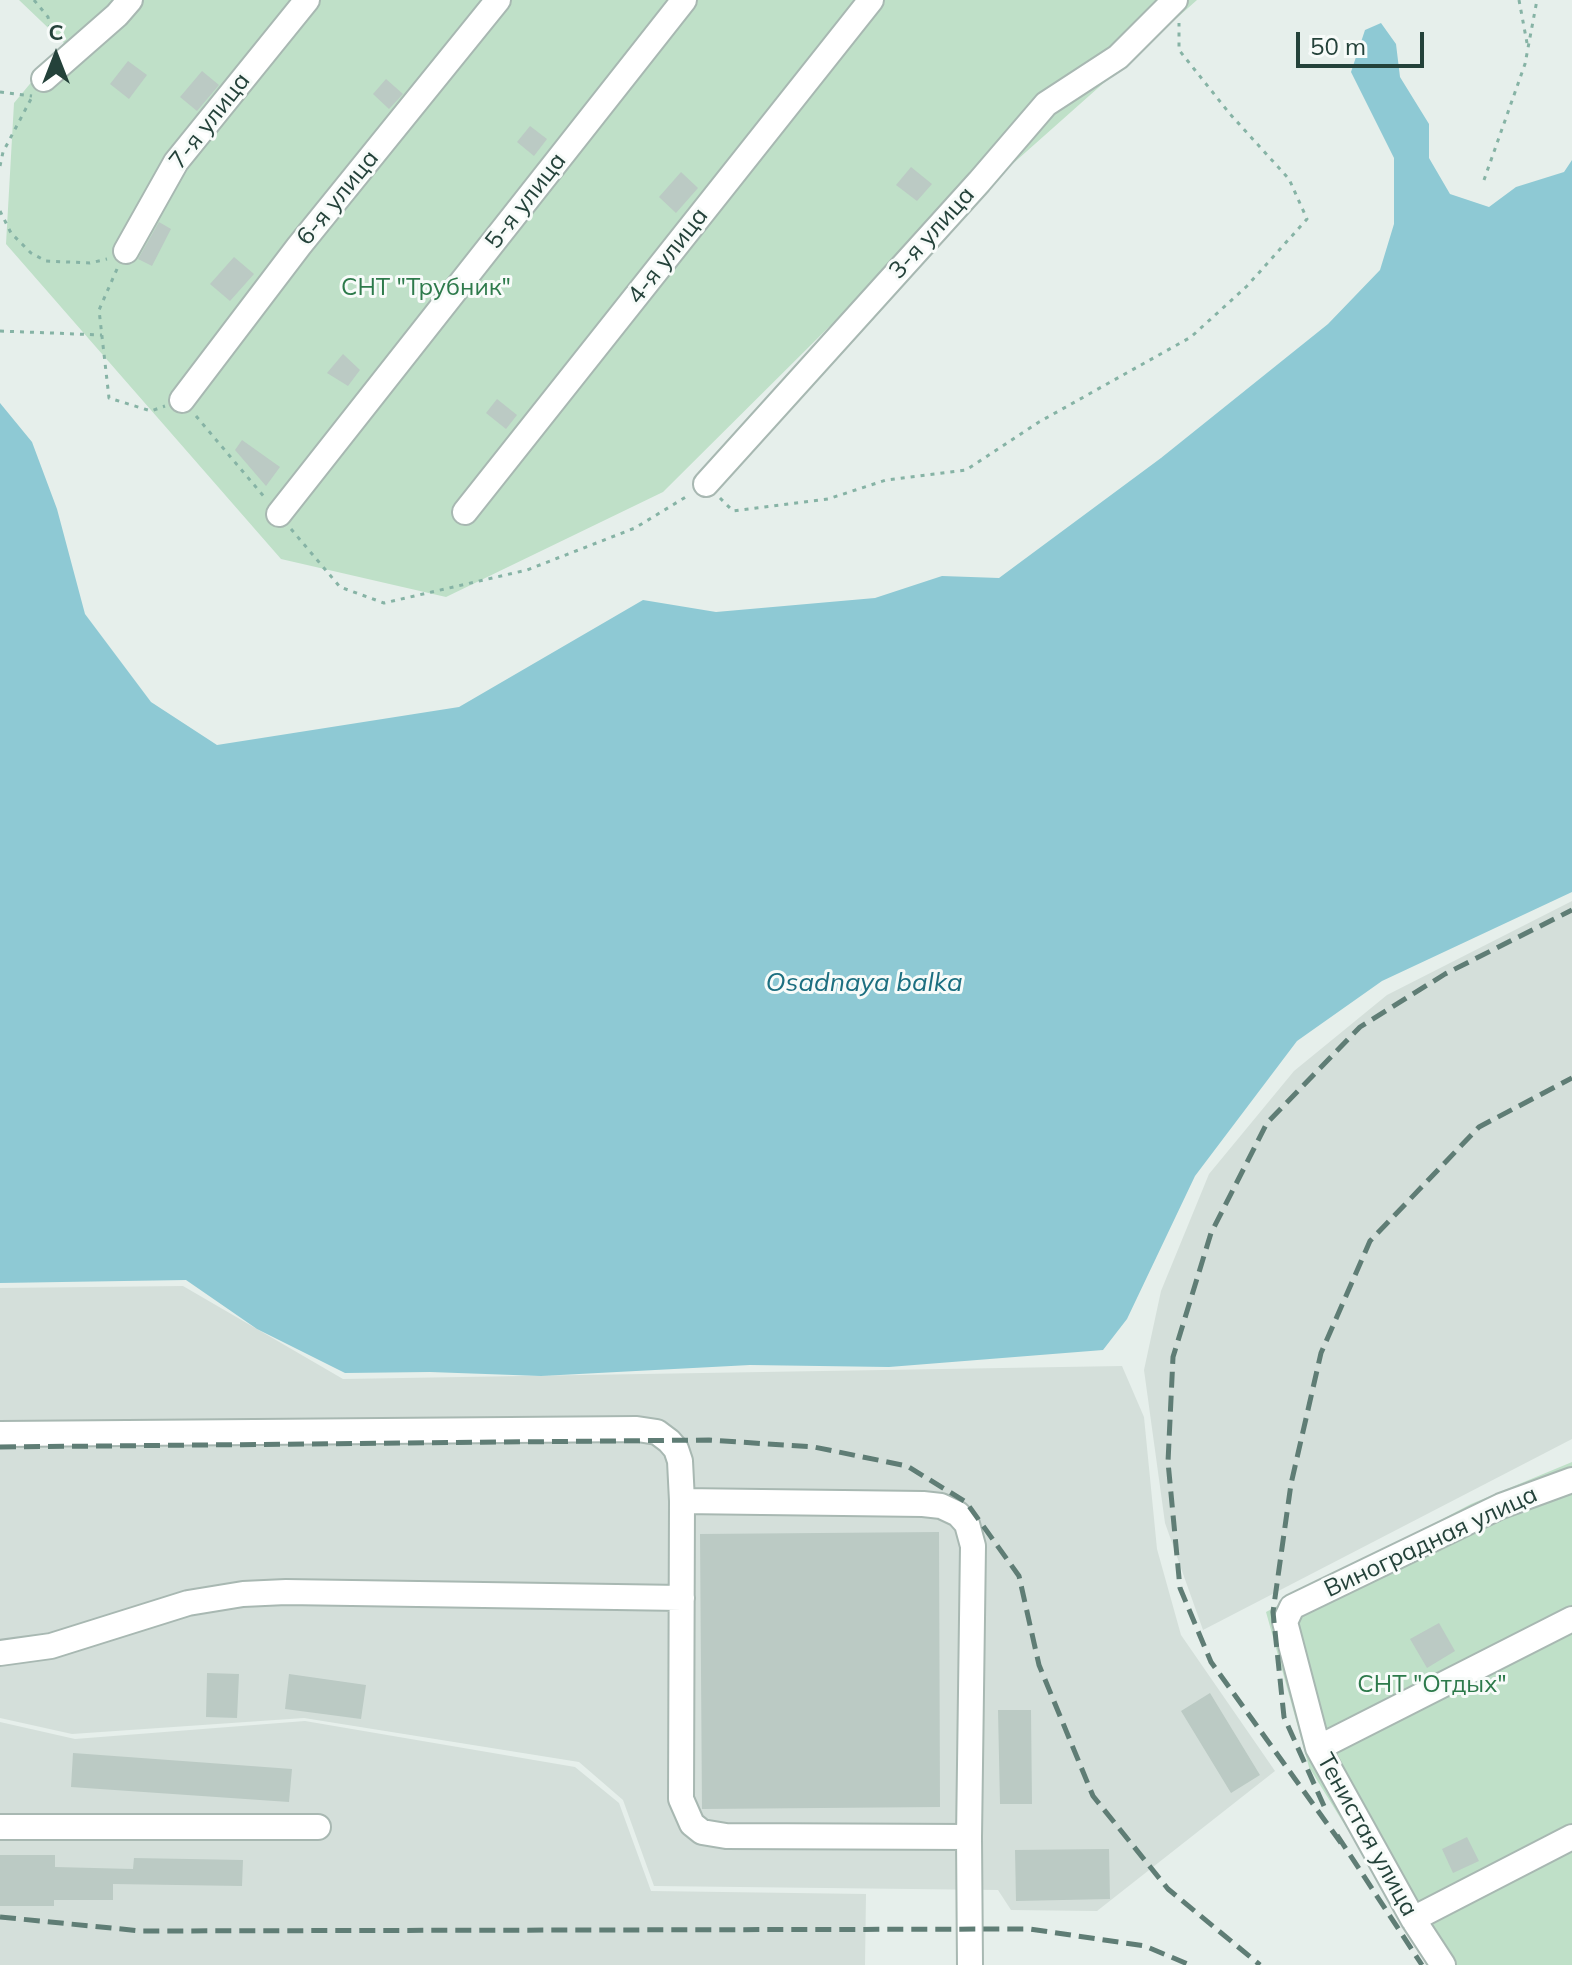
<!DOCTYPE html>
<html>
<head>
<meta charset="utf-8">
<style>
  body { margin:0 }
  #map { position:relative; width:1572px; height:1965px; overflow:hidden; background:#e6efeb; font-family:Mulish,sans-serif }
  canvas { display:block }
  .north { position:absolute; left:16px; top:16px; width:80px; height:80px; -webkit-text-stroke:6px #f7fbf9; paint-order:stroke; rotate:0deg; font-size:22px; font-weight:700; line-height:32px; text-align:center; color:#24423a }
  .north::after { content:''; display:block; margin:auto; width:28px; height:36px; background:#24423a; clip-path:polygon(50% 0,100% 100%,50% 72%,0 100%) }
  .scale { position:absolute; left:1296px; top:32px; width:128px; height:36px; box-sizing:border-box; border:4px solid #24423a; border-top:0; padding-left:10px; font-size:24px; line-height:28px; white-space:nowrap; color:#24423a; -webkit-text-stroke:6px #f7fbf9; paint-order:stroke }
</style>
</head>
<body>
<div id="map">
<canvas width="1572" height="1965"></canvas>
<div class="north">С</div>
<div class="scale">50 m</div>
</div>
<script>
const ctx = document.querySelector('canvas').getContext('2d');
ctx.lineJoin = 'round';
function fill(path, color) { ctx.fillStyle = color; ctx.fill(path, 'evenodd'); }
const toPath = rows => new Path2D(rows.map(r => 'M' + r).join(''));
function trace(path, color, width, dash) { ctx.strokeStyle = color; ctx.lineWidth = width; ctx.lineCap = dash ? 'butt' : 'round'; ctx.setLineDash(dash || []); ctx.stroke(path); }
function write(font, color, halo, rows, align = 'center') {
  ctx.font = font + ' Mulish,sans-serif'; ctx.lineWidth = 6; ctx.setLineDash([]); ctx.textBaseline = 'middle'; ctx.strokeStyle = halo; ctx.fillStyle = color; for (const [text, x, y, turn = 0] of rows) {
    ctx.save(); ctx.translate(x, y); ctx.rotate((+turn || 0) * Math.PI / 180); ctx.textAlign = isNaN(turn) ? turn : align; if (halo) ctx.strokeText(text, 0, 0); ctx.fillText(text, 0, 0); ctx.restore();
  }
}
fill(toPath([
  [1572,901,1572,1439,1203,1630,1165,1523,1144,1370,1161,1291,1209,1174,1294,1071,1387,995],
  [183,1286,343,1379,1122,1366,1144,1417,1157,1549,1181,1635,1275,1771,1097,1911,1011,1910,998,1890,654,1886,623,1800,579,1762,304,1718,72,1734,0,1718,0,1288],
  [305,1721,575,1767,619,1803,651,1891,866,1894,865,1965,0,1965,0,1722,75,1739]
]), '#d4dfda');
fill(toPath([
  [19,0,1197,0,829,327,663,492,446,597,281,559,6,244,14,103,64,43],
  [1572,1462,1572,1965,1431,1965,1309,1767,1266,1612,1471,1504]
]), '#bfe0c8');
fill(toPath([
  [1381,23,1396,44,1400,77,1429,124,1429,158,1450,194,1489,207,1516,187,1564,172,1572,160,1572,892,1382,981,1297,1041,1195,1176,1127,1319,1103,1350,889,1367,750,1365,541,1376,430,1372,345,1373,257,1329,186,1280,0,1283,0,403,32,442,57,509,85,614,151,702,217,745,459,707,643,600,716,612,875,598,942,576,999,578,1161,458,1328,324,1380,270,1394,224,1394,158,1351,72,1365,30]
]), '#8ec9d4');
fill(toPath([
  [128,61,147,75,129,99,110,84],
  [202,71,219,85,197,111,180,97],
  [386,79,403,94,389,109,373,94],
  [530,126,547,139,534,156,517,142],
  [911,167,932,184,917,201,896,185],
  [681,172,698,188,676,213,659,197],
  [159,222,171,229,152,266,138,259],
  [234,257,254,274,230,301,210,284],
  [343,354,360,370,348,386,327,373],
  [497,399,517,415,506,429,486,413],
  [242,440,280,467,266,486,235,450],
  [939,1532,940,1807,702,1809,700,1534],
  [1439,1623,1455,1651,1427,1668,1410,1639],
  [207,1673,239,1674,237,1718,206,1717],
  [289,1674,366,1685,361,1719,285,1709],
  [1210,1693,1260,1775,1231,1793,1181,1711],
  [998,1710,1031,1710,1032,1804,1000,1804],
  [73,1753,292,1769,289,1802,71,1787],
  [1467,1837,1479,1861,1453,1873,1442,1849],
  [1109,1849,1110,1899,1016,1901,1015,1850],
  [0,1855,55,1855,55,1867,133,1869,134,1858,243,1860,242,1886,113,1884,113,1900,54,1900,54,1906,0,1906]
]), '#bbcac4');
const minor = toPath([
  [44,79,117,15,130,0],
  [126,251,176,162,307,0],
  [182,400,299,246,498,0],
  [706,484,979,182,1046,104,1118,57,1175,0],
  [465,512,871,0],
  [279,514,684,0],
  [0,1434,637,1429,657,1432,669,1441,676,1449,680,1461,682,1501,681,1799,692,1824,702,1832,726,1836,969,1837],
  [682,1501,923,1504,941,1506,958,1514,967,1524,973,1546,969,1837,970,1965],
  [0,1653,51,1646,188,1603,243,1594,286,1592,682,1598],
  [1318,1748,1572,1619],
  [0,1827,318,1827],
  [1413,1919,1572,1837],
  [1443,1965,1413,1919,1318,1748,1285,1622,1292,1607,1501,1506,1572,1480]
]);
trace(minor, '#a8b8b2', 28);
trace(toPath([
  [34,0,48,17,54,43],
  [1519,0,1527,43],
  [0,92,32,96],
  [0,166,3,152,32,97],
  [1484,180,1525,64,1537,0],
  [0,211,11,233,31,253,46,261,90,263,107,259],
  [117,269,99,310,109,398,151,411,165,406],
  [0,331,102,335],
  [196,416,266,499],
  [720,498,733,511,828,499,886,480,966,470,1039,422,1191,337,1247,286,1307,219,1289,179,1230,114,1179,50,1179,23],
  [291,529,340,587,384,603,527,570,635,528,689,495]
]), '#86b3a5', 3, [4, 6]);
trace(minor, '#fff', 24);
trace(toPath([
  [0,1447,709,1440,814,1447,907,1466,966,1502,1019,1576,1039,1665,1093,1796,1168,1889,1260,1965],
  [1324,1806,1284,1717,1273,1612,1291,1484,1321,1353,1370,1241,1479,1127,1572,1078],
  [1337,1835,1422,1965],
  [1341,1843,1211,1662,1180,1588,1168,1462,1173,1357,1211,1233,1267,1123,1360,1027,1445,974,1572,910],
  [0,1917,141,1931,1030,1929,1145,1946,1190,1965]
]), '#5f7d75', 5, [16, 8]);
write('24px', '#24423a', '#f7fbf9', [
  ["7-я улица",210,121,-52],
  ["6-я улица",338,198,-51],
  ["5-я улица",526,201,-52],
  ["3-я улица",932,233,-48],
  ["4-я улица",668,256,-52],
  ["Виноградная улица",1431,1542,-25],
  ["Тенистая улица",1367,1835,61]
]);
write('24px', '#2d7a4b', '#f7fbf9', [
  ["СНТ \"Трубник\"",426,288],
  ["СНТ \"Отдых\"",1432,1685]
]);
write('italic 26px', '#1c6f80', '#f7fbf9', [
  ["Osadnaya balka",864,983]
]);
</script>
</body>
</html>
